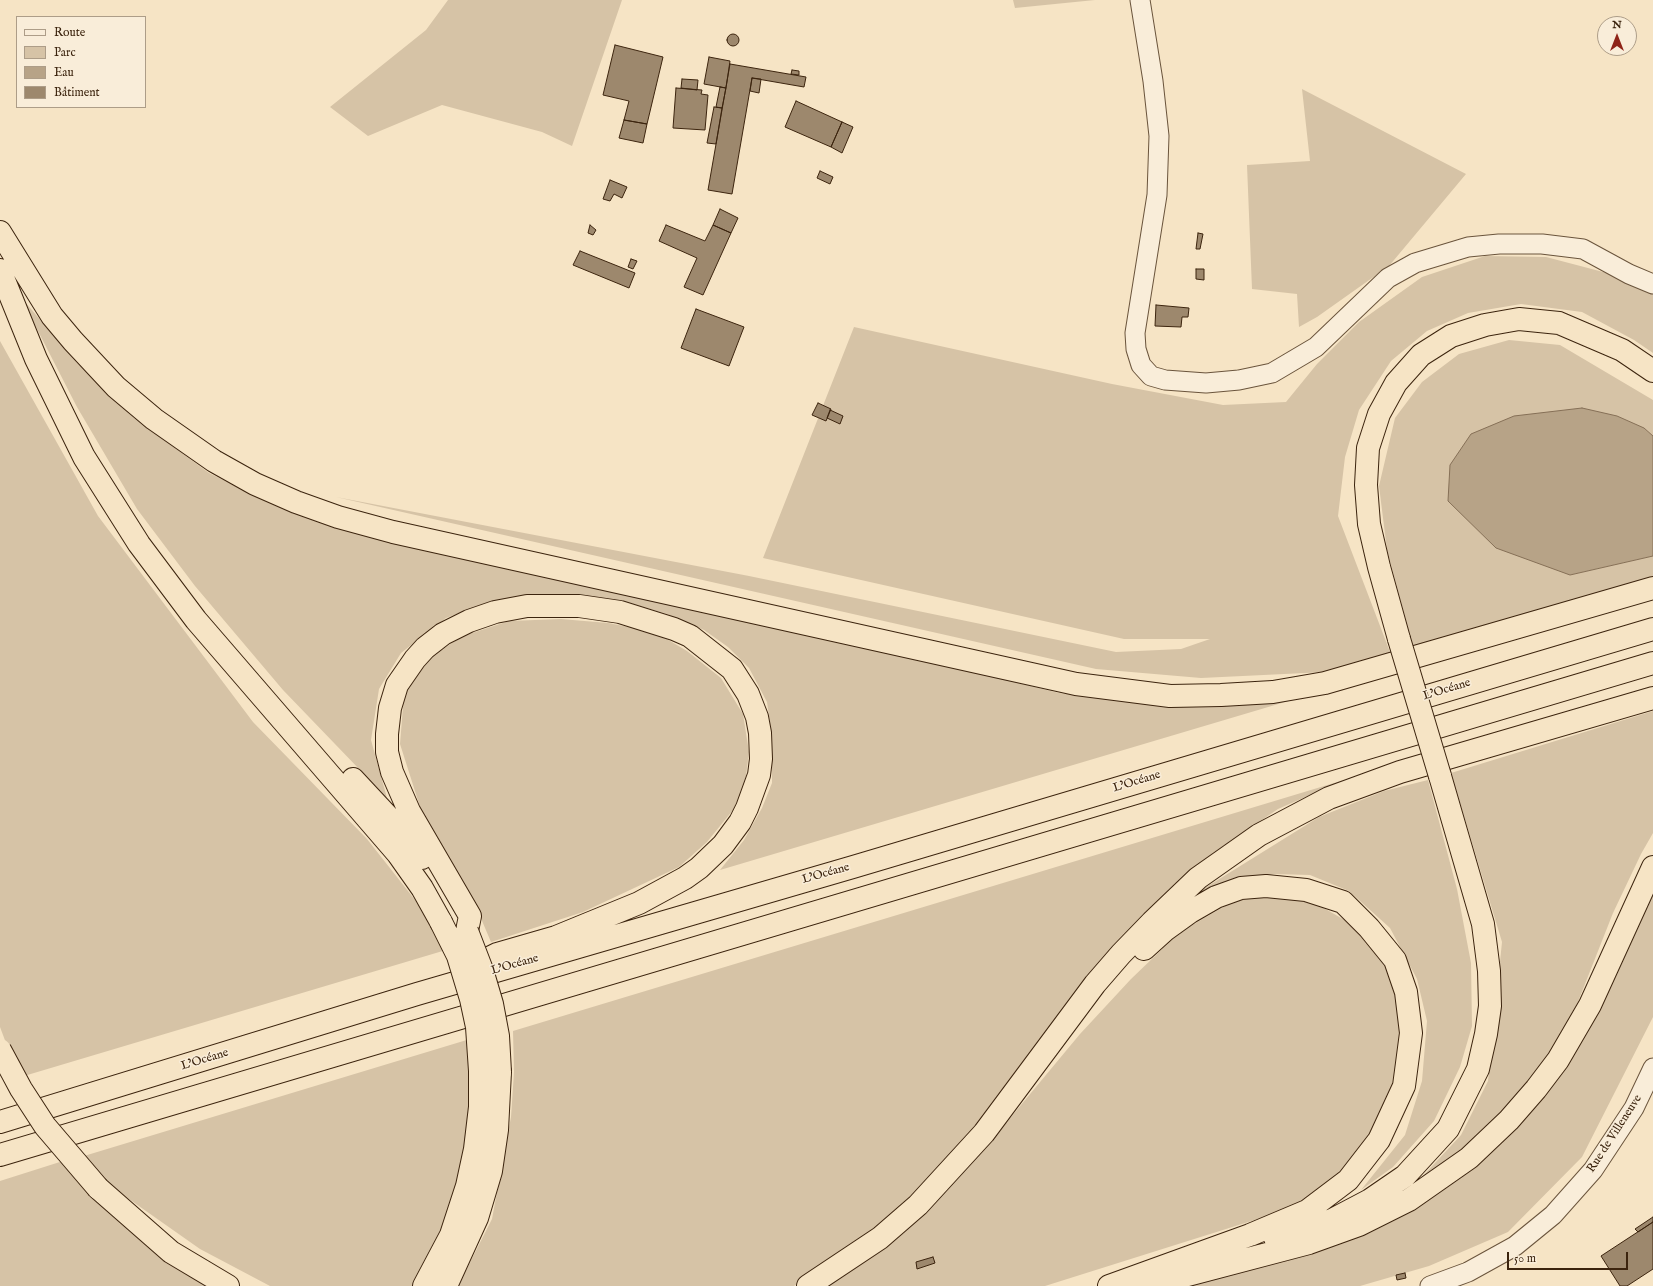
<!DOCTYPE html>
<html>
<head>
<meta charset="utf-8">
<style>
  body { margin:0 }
  #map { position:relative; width:1653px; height:1286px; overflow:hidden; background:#f6e4c5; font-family:"IM FELL English",serif }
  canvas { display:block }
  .legend { position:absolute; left:16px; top:16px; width:130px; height:92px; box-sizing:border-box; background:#f9edd9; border:1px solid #ad9d88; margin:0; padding:5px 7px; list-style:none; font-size:12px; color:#3c240e }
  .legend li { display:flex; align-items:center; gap:8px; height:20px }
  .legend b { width:20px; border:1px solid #ad9d88 }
  .north { position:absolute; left:1597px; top:16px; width:40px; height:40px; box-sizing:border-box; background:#f9edd9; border:1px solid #ad9d88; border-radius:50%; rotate:0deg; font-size:11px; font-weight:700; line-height:16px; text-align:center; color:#3c240e }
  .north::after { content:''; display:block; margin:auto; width:14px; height:18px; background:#8f2418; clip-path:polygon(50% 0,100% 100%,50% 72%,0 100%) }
  .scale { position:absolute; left:1507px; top:1252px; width:121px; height:18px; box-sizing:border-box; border:2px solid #3c240e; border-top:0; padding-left:5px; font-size:12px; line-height:14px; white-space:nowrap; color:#3c240e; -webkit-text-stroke:3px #f9edd9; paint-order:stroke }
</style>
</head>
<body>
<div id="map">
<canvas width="1653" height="1286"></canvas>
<ul class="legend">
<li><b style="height:5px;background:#f9edd9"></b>Route</li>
<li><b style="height:11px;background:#d6c3a6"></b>Parc</li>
<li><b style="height:11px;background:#b7a387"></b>Eau</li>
<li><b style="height:11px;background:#9d886d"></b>Bâtiment</li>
</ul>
<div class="north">N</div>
<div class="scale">50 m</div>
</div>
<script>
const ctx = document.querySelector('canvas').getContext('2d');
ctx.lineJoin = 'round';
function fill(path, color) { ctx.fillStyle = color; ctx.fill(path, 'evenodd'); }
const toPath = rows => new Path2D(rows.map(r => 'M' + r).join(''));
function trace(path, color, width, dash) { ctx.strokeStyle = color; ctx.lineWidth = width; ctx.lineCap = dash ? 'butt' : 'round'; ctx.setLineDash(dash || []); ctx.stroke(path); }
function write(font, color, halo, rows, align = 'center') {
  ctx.font = font + ' "IM FELL English",serif'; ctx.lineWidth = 3; ctx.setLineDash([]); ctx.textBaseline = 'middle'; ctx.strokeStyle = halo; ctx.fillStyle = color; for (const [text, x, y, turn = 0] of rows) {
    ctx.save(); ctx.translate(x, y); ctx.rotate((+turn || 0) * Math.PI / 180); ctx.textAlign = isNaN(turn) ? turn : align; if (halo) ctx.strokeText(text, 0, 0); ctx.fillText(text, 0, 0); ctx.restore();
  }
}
fill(toPath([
  [448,0,622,0,572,146,542,132,442,105,368,136,330,107,426,30],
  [1013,0,1095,0,1015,8],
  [1302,89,1466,174,1389,266,1317,317,1299,327,1297,294,1252,289,1247,165,1310,161],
  [1485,256,1546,257,1607,273,1653,292,1653,353,1634,340,1582,312,1521,304,1468,313,1427,331,1391,361,1359,410,1345,457,1338,516,1390,652,1326,672,1201,678,1096,669,336,497,749,576,1116,652,1181,649,1210,639,1124,639,763,558,854,327,1112,384,1223,405,1286,402,1317,364,1359,322,1422,277],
  [20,296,76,362,134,418,209,473,270,503,407,546,905,655,1059,693,1154,705,1238,706,1322,691,720,870,744,840,762,808,772,783,772,738,767,702,749,668,728,647,704,630,667,614,630,603,586,596,552,594,489,602,446,618,401,653,379,689,371,740,387,798,283,690,195,586,137,509,77,407],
  [1509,340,1560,345,1653,400,1653,436,1644,428,1570,575,1653,556,1653,578,1414,650,1387,550,1379,486,1395,418,1422,382,1459,354],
  [0,341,98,516,253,722,367,839,434,924,446,950,24,1076,6,1043,0,1027],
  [561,619,608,623,655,632,687,651,721,678,743,714,749,752,745,784,733,810,707,842,679,867,583,912,491,942,477,909,421,810,400,744,404,694,432,656,463,636,509,621],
  [1653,711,1653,833,1641,854,1613,913,1570,1022,1553,1054,1476,1141,1420,1179,1461,1135,1488,1081,1502,942,1451,773],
  [1344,780,1278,809,1213,853,1130,929,1049,1037,918,1196,821,1271,794,1286,458,1286,492,1219,511,1117,514,1072,513,1031],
  [1428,780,1457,889,1471,963,1472,1026,1460,1067,1434,1121,1393,1167,1361,1190,1405,1135,1422,1081,1427,1021,1417,979,1390,928,1349,891,1310,875,1274,874,1229,883,1192,896,1319,817,1384,791],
  [1653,894,1653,1017,1582,1157,1508,1232,1429,1266,1360,1286,1189,1286,1370,1233,1412,1212,1476,1165,1585,1036,1621,965],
  [1263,896,1294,897,1322,907,1348,922,1377,951,1395,986,1403,1032,1399,1064,1381,1123,1344,1173,1313,1195,1280,1212,1045,1286,823,1286,991,1141,1080,1034,1131,979,1180,932,1232,902],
  [470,1039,473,1071,465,1167,440,1241,414,1286,270,1286,200,1249,109,1185,84,1156],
  [63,1161,210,1286,0,1286,0,1181]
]), '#d6c3a6');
const water = toPath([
  [1582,408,1617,416,1644,428,1653,436,1653,556,1570,575,1496,548,1448,501,1450,465,1471,434,1514,416,1582,408]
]);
fill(water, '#b7a387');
trace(water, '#867057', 1);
const building = toPath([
  '727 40a6 6 0 1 1 12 0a6 6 0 1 1-12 0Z',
  [615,45,663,57,647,124,624,120,629,101,603,95,615,45],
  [709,57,730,61,726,88,704,84,709,57],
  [730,64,806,77,804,87,752,78,732,194,708,190,730,64],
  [792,70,799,71,799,75,791,74,792,70],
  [752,78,761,79,759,93,750,91,752,78],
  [682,79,698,80,697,90,681,88,682,79],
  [720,87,726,88,722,108,716,107,720,87],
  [676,88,702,90,701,94,708,95,705,130,673,128,676,88],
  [796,101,842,122,831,147,785,127,796,101],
  [714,107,722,108,716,144,707,143,714,107],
  [624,120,647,124,643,143,619,138,624,120],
  [842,122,853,127,842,153,831,147,842,122],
  [820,171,833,177,830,184,817,178,820,171],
  [610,180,627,187,622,198,614,194,610,201,603,199,610,180],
  [720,209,738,218,731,233,713,225,720,209],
  [590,225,596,230,593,235,588,233,590,225],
  [666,225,705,241,713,225,731,233,703,295,684,287,697,258,659,241,666,225],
  [1198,233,1203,234,1200,249,1196,249,1198,233],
  [580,251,635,273,629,288,573,265,580,251],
  [631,259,637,261,633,269,628,267,631,259],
  [1196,269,1204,269,1204,280,1196,279,1196,269],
  [1156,305,1189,308,1188,317,1182,317,1181,327,1155,326,1156,305],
  [696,309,744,327,729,366,681,348,696,309],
  [818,403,831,409,826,421,812,415,818,403],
  [830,410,843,416,840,424,827,418,830,410],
  [1653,1217,1653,1222,1638,1232,1635,1229,1653,1217],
  [1653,1222,1653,1269,1627,1286,1620,1286,1601,1256,1653,1222],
  [933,1257,935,1263,917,1269,916,1262,933,1257],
  [1405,1273,1406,1278,1397,1280,1396,1275,1405,1273]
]);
fill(building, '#9d886d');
trace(building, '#3c240e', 1);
const minor = toPath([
  [1140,0,1153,81,1159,136,1157,195,1135,333,1136,349,1141,365,1151,376,1165,380,1206,383,1239,380,1272,373,1316,347,1388,278,1415,263,1468,247,1499,244,1542,244,1583,249,1629,274,1653,284],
  [1430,1286,1468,1272,1515,1246,1553,1215,1593,1170,1634,1108,1653,1068]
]);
const highway = toPath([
  [0,232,52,316,73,341,116,387,154,419,214,461,255,484,296,502,338,517,393,532,1076,684,1170,696,1221,695,1273,692,1325,683,1653,588],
  [0,270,36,359,84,457,139,544,196,620,398,854,422,888,441,922],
  [1399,639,1379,567,1369,524,1366,485,1368,448,1379,414,1396,383,1421,355,1451,336,1485,325,1519,319,1559,323,1622,350,1653,371],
  [353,779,408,838,422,858],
  [467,931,470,916,409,811,392,772,387,752,387,734,390,708,397,685,415,659,425,648,443,634,469,621,495,612,527,606,579,606,620,612,674,629,690,636,732,669,748,694,757,717,760,733,761,759,759,775,747,808,740,822,723,845,699,868,685,878,639,903,556,937,497,954,471,967],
  [0,1122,417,994,853,867,1653,629],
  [0,1155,1653,663],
  [98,1188,171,1252,228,1286],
  [1275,1238,1332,1220,1370,1200,1405,1176,1448,1129,1478,1069,1486,1034,1490,1006,1489,971,1483,924,1440,776],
  [424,1286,451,1235,467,1186,475,1149,480,1107,480,1071],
  [446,1286,477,1218,491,1171,497,1130,500,1072],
  [808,1286,880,1238,918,1205,984,1133,1095,984,1121,954,1152,922,1198,878,1259,835,1329,798,1400,772,1653,698],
  [1109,1286,1250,1235,1307,1211,1348,1180,1379,1140,1404,1086,1411,1033,1406,992,1395,960,1369,928,1343,902,1306,890,1266,886,1241,888,1216,897,1190,912,1165,930,1144,949],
  [1146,1286,1309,1243,1359,1225,1409,1200,1469,1158,1509,1120,1536,1089,1558,1060,1590,1005,1653,867]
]);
trace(minor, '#6a543c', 21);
trace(highway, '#3c240e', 24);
trace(minor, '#f9edd9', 19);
trace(highway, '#f6e4c5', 22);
const highwayBridge = toPath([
  [1399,639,1440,776],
  [441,922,458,956,471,999,477,1027,480,1071],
  [467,931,482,970,492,1004,498,1036,500,1072],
  [0,1050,21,1089,45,1126,98,1188]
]);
trace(highwayBridge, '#3c240e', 24, []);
trace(highwayBridge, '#f6e4c5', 22);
write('12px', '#3c240e', '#f9edd9', [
  ["L’Océane",1447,690,-17],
  ["L’Océane",1137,782,-17],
  ["L’Océane",826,874,-16],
  ["L’Océane",515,965,-16],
  ["L’Océane",205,1060,-17],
  ["Rue de Villeneuve",1615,1134,-57]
]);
</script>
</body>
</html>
